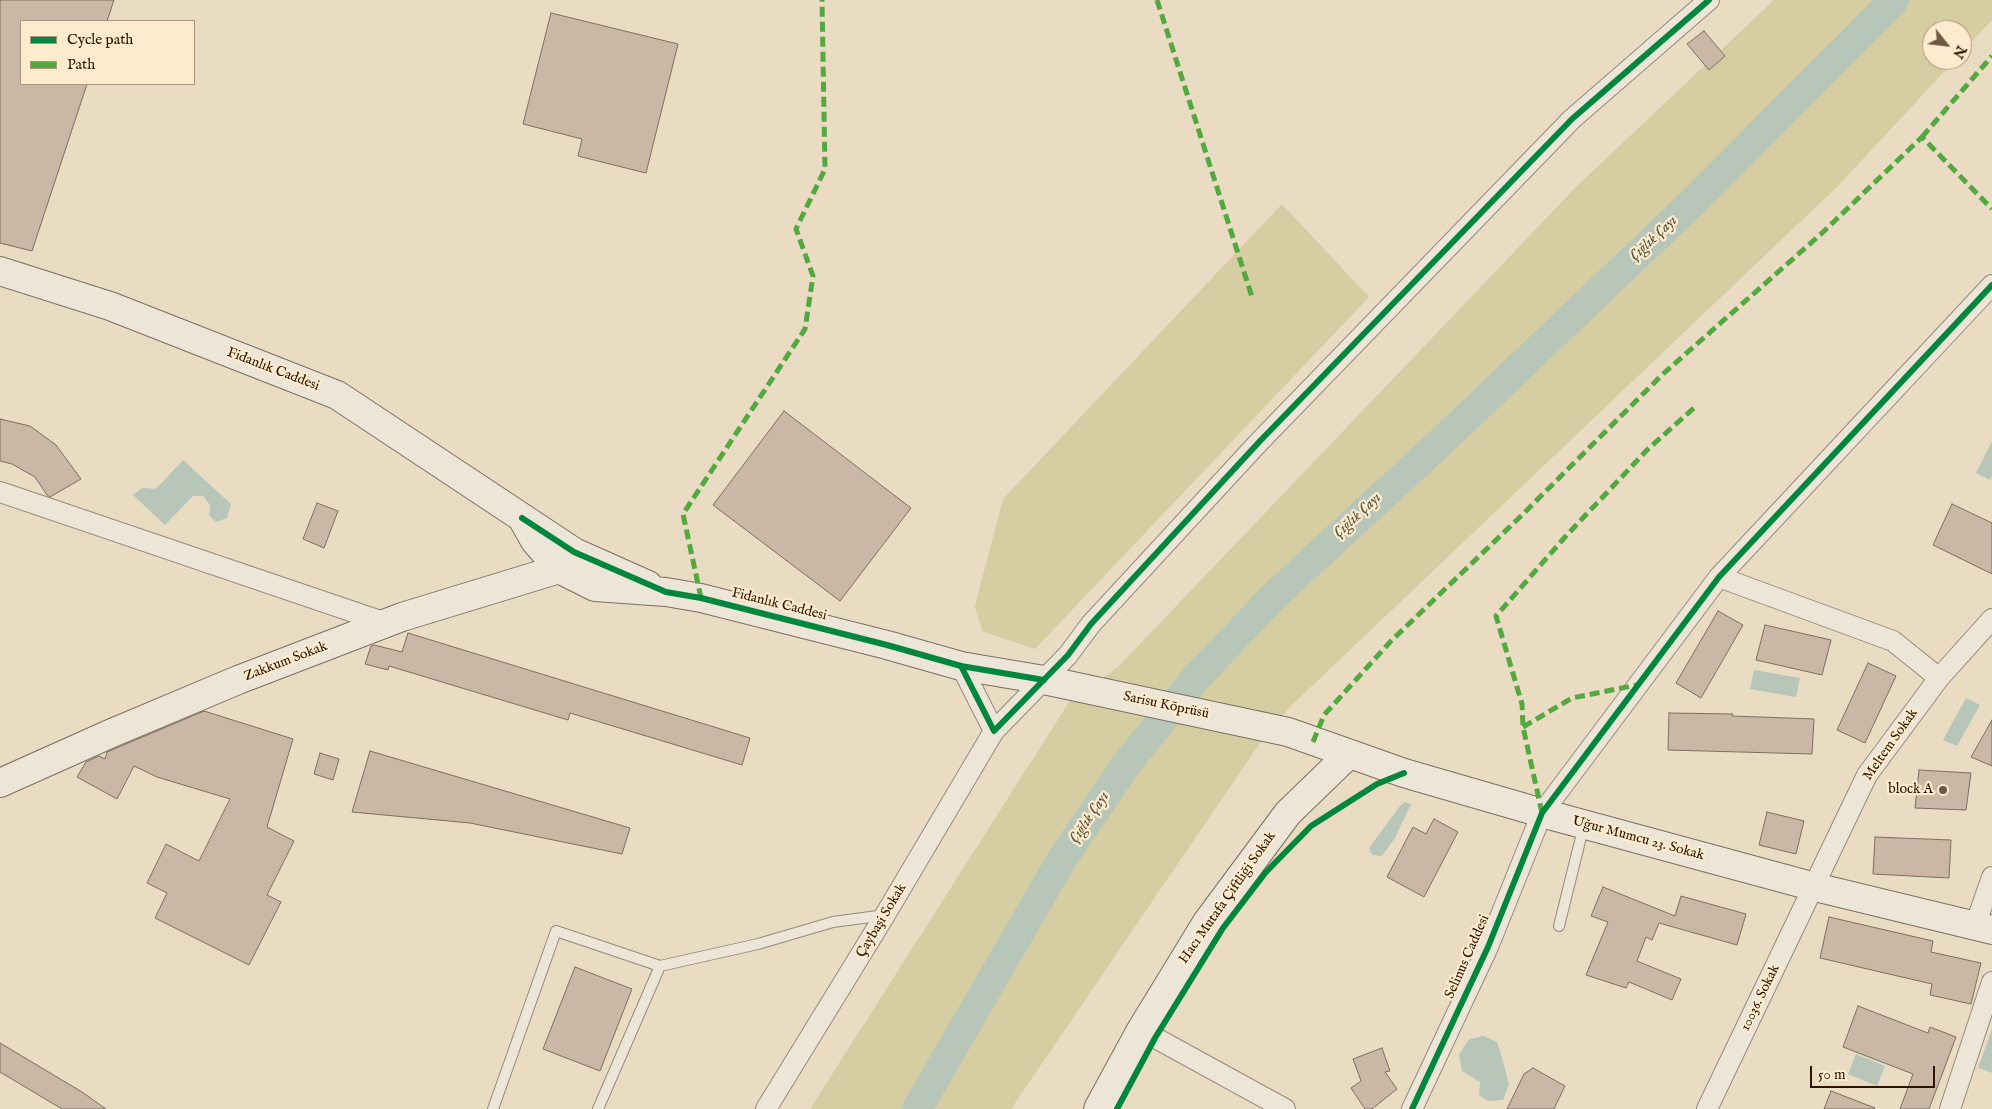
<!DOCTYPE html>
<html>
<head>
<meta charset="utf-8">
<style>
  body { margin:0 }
  #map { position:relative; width:1992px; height:1109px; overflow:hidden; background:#eadcc3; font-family:"IM FELL English",serif }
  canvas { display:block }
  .legend { position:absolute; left:20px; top:20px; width:175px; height:65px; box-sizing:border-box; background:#fceccd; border:1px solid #aa957b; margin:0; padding:6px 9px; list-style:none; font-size:15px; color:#2e1300 }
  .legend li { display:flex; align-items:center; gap:10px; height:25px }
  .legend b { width:25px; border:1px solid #aa957b }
  .north { position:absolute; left:1922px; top:20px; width:50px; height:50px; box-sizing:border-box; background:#fceccd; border:1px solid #aa957b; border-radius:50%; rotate:119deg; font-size:14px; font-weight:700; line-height:20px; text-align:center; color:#2e1300 }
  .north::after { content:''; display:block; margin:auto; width:18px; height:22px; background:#705944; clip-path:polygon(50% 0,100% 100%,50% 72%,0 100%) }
  .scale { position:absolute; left:1810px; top:1066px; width:125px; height:22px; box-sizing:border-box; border:2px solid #2e1300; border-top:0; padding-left:6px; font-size:15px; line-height:18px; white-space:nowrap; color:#2e1300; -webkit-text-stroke:4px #fceccd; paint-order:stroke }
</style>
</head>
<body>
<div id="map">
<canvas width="1992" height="1109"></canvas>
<ul class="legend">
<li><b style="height:6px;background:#00873e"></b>Cycle path</li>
<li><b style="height:6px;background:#54a840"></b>Path</li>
</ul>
<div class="north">N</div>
<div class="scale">50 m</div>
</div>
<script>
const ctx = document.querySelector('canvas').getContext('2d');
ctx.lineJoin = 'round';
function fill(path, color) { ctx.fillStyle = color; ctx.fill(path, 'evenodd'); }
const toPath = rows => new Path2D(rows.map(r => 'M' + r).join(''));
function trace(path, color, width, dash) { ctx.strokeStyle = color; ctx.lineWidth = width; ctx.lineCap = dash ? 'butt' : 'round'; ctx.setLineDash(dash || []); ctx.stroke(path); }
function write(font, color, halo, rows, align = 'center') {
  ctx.font = font + ' "IM FELL English",serif'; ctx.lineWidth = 4.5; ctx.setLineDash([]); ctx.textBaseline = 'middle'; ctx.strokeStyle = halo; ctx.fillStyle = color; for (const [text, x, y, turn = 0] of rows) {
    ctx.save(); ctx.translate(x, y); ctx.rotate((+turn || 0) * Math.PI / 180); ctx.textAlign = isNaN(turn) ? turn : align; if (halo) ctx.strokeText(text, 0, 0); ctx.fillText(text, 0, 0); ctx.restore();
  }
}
fill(toPath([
  [1774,0,1992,0,1992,20,1962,52,1962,30,1932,30,1932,60,1955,60,1838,186,1291,706,1260,743,1011,1109,810,1109,1071,699,1117,668,1577,186],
  [1282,204,1369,297,1035,649,982,631,975,606,1003,499]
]), '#d6cda2');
fill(toPath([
  [1992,441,1992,476,1990,480,1976,473],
  [183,460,231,504,227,518,216,522,209,515,210,505,203,496,193,496,165,525,133,495,142,488,156,489],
  [1754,670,1800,678,1796,697,1750,689],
  [1966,698,1980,705,1957,746,1943,740],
  [1405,802,1411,804,1395,838,1382,856,1372,855,1369,848,1400,806],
  [1992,1029,1992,1073,1978,1068],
  [1484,1036,1497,1042,1501,1054,1509,1084,1503,1100,1488,1101,1479,1095,1480,1082,1462,1071,1459,1055,1469,1039],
  [1856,1054,1885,1066,1877,1086,1848,1074]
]), '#b7c6b8');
trace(toPath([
  [917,1109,1062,859,1125,766,1196,678,1274,596,1442,441,1692,203,1894,0]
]), '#b7c6b8', 30);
const building = toPath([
  [0,0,114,0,107,21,21,21,21,84,87,84,32,251,0,243,0,0],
  [551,13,678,44,646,173,578,156,582,139,523,124,551,13],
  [1704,31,1725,56,1709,70,1687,44,1704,31],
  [784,411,911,508,840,601,713,505,784,411],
  [0,419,30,426,56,445,81,479,50,497,47,495,35,477,12,464,0,461,0,419],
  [317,503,338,511,324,548,303,539,317,503],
  [1952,504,1992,523,1992,574,1933,545,1952,504],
  [1718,611,1743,625,1701,698,1676,683,1718,611],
  [1765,625,1831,640,1822,675,1756,660,1765,625],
  [408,633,750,738,742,765,570,713,568,720,389,666,388,670,365,664,371,646,374,645,402,652,408,633],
  [1868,663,1896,676,1865,743,1837,730,1868,663],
  [204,711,293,739,267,827,294,841,267,895,281,902,249,965,155,918,167,893,147,883,166,844,199,861,230,799,157,777,134,766,117,799,77,777,86,762,99,756,105,759,107,752,204,711],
  [1669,713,1733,714,1732,716,1814,719,1812,754,1668,750,1669,713],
  [1992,720,1992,766,1971,757,1992,720],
  [370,751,630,828,622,854,470,823,352,812,370,751],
  [320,753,339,759,333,780,314,774,320,753],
  [1919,770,1971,773,1966,810,1915,808,1919,770],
  [1767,812,1804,821,1796,854,1759,845,1767,812],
  [1434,819,1458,832,1424,897,1387,877,1413,827,1426,834,1434,819],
  [1875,837,1951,840,1949,878,1873,874,1875,837],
  [1603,887,1675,916,1681,896,1746,914,1737,945,1659,923,1652,940,1646,937,1637,961,1681,979,1672,1000,1629,982,1626,988,1586,975,1608,922,1591,916,1603,887],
  [1829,917,1933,941,1931,952,1981,963,1971,1004,1930,995,1932,984,1820,958,1829,917],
  [575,967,632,989,600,1071,543,1049,575,967],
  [1858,1006,1928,1033,1930,1027,1956,1037,1929,1109,1900,1109,1913,1074,1843,1047,1858,1006],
  [0,1043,82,1092,106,1109,62,1109,0,1072,0,1043],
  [1382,1048,1390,1071,1385,1072,1397,1089,1372,1109,1365,1109,1351,1088,1361,1081,1353,1059,1382,1048],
  [1533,1068,1565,1086,1554,1109,1507,1109,1524,1074,1533,1068],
  [1831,1091,1875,1108,1874,1109,1824,1109,1831,1091]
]);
fill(building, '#cbb7a5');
trace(building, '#7a6f60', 1);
const lane = toPath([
  [1559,926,1584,825],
  [493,1109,556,931,660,966,758,944,833,922,885,915],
  [598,1109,660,966]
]);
const street = toPath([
  [0,492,386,623],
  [1719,577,1893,641,1939,678],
  [961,666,994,731,1068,655,1091,624,1260,441,1572,119,1709,0],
  [1975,926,1992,877],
  [1141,1030,1285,1109],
  [766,1109,885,915,994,731],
  [1412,1109,1488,947,1542,813,1719,577,1992,285],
  [1707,1109,1867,775,1939,678,1992,619],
  [1950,1109,1992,982]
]);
const secondary = toPath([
  [0,271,110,306,337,395,574,552,648,585],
  [522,518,535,541,559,569,595,587,666,592,701,598,887,645,961,666,1044,680,1288,732,1404,773,1542,813,1815,887,1992,930],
  [0,783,112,733,238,680,402,617,559,569,570,556],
  [1098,1109,1141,1030,1207,922,1288,813,1348,755]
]);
trace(lane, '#958a79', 12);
trace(street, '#958a79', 22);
trace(secondary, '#7a6f60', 30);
trace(lane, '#ede5d8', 10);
trace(street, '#ede5d8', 20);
trace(secondary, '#ede5d8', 28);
trace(toPath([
  [1157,0,1252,297],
  [1922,137,1992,56],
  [701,598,683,514,805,329,813,276,796,229,825,169,822,0],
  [1523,727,1572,698,1637,685],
  [1313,742,1324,715,1391,641,1521,516,1663,374,1821,234,1922,137,1992,209],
  [1542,813,1523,727,1522,704,1496,616,1565,537,1648,449,1695,407]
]), '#54a840', 5, [10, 5]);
trace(toPath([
  [522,518,574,552,666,592,701,598,887,645,961,666,1044,680],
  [961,666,994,731,1068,655,1091,624,1260,441,1572,119,1709,0],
  [1117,1109,1155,1038,1223,928,1266,872,1311,826,1377,784,1404,773],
  [1412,1109,1488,947,1542,813,1719,577,1992,285]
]), '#00873e', 6);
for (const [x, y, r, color] of [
  [1943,790,5,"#705944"]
]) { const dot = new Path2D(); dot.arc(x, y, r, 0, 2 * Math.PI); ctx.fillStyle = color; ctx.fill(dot); trace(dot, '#fceccd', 2); }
write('14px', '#2e1300', '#fceccd', [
  ["Fidanlık Caddesi",273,370,21],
  ["Fidanlık Caddesi",779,605,14],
  ["Zakkum Sokak",286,662,-21],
  ["Sarisu Kōprüsü",1166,706,12],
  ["Meltem Sokak",1891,745,-55],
  ["Uğur Mumcu 23. Sokak",1638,839,15],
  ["Hacı Mutafa Çiftliği Sokak",1228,898,-55],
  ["Çaybaşi Sokak",882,921,-59],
  ["Selinus Caddesi",1468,957,-66],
  ["10036. Sokak",1761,998,-64]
]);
write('14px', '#2e1300', '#fceccd', [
  ["block A",1933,790]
], 'right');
write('italic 15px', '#564e3f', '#fceccd', [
  ["Çığlık Çayı",1654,239,-43],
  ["Çığlık Çayı",1358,516,-43],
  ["Çığlık Çayı",1090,818,-56]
]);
</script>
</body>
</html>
